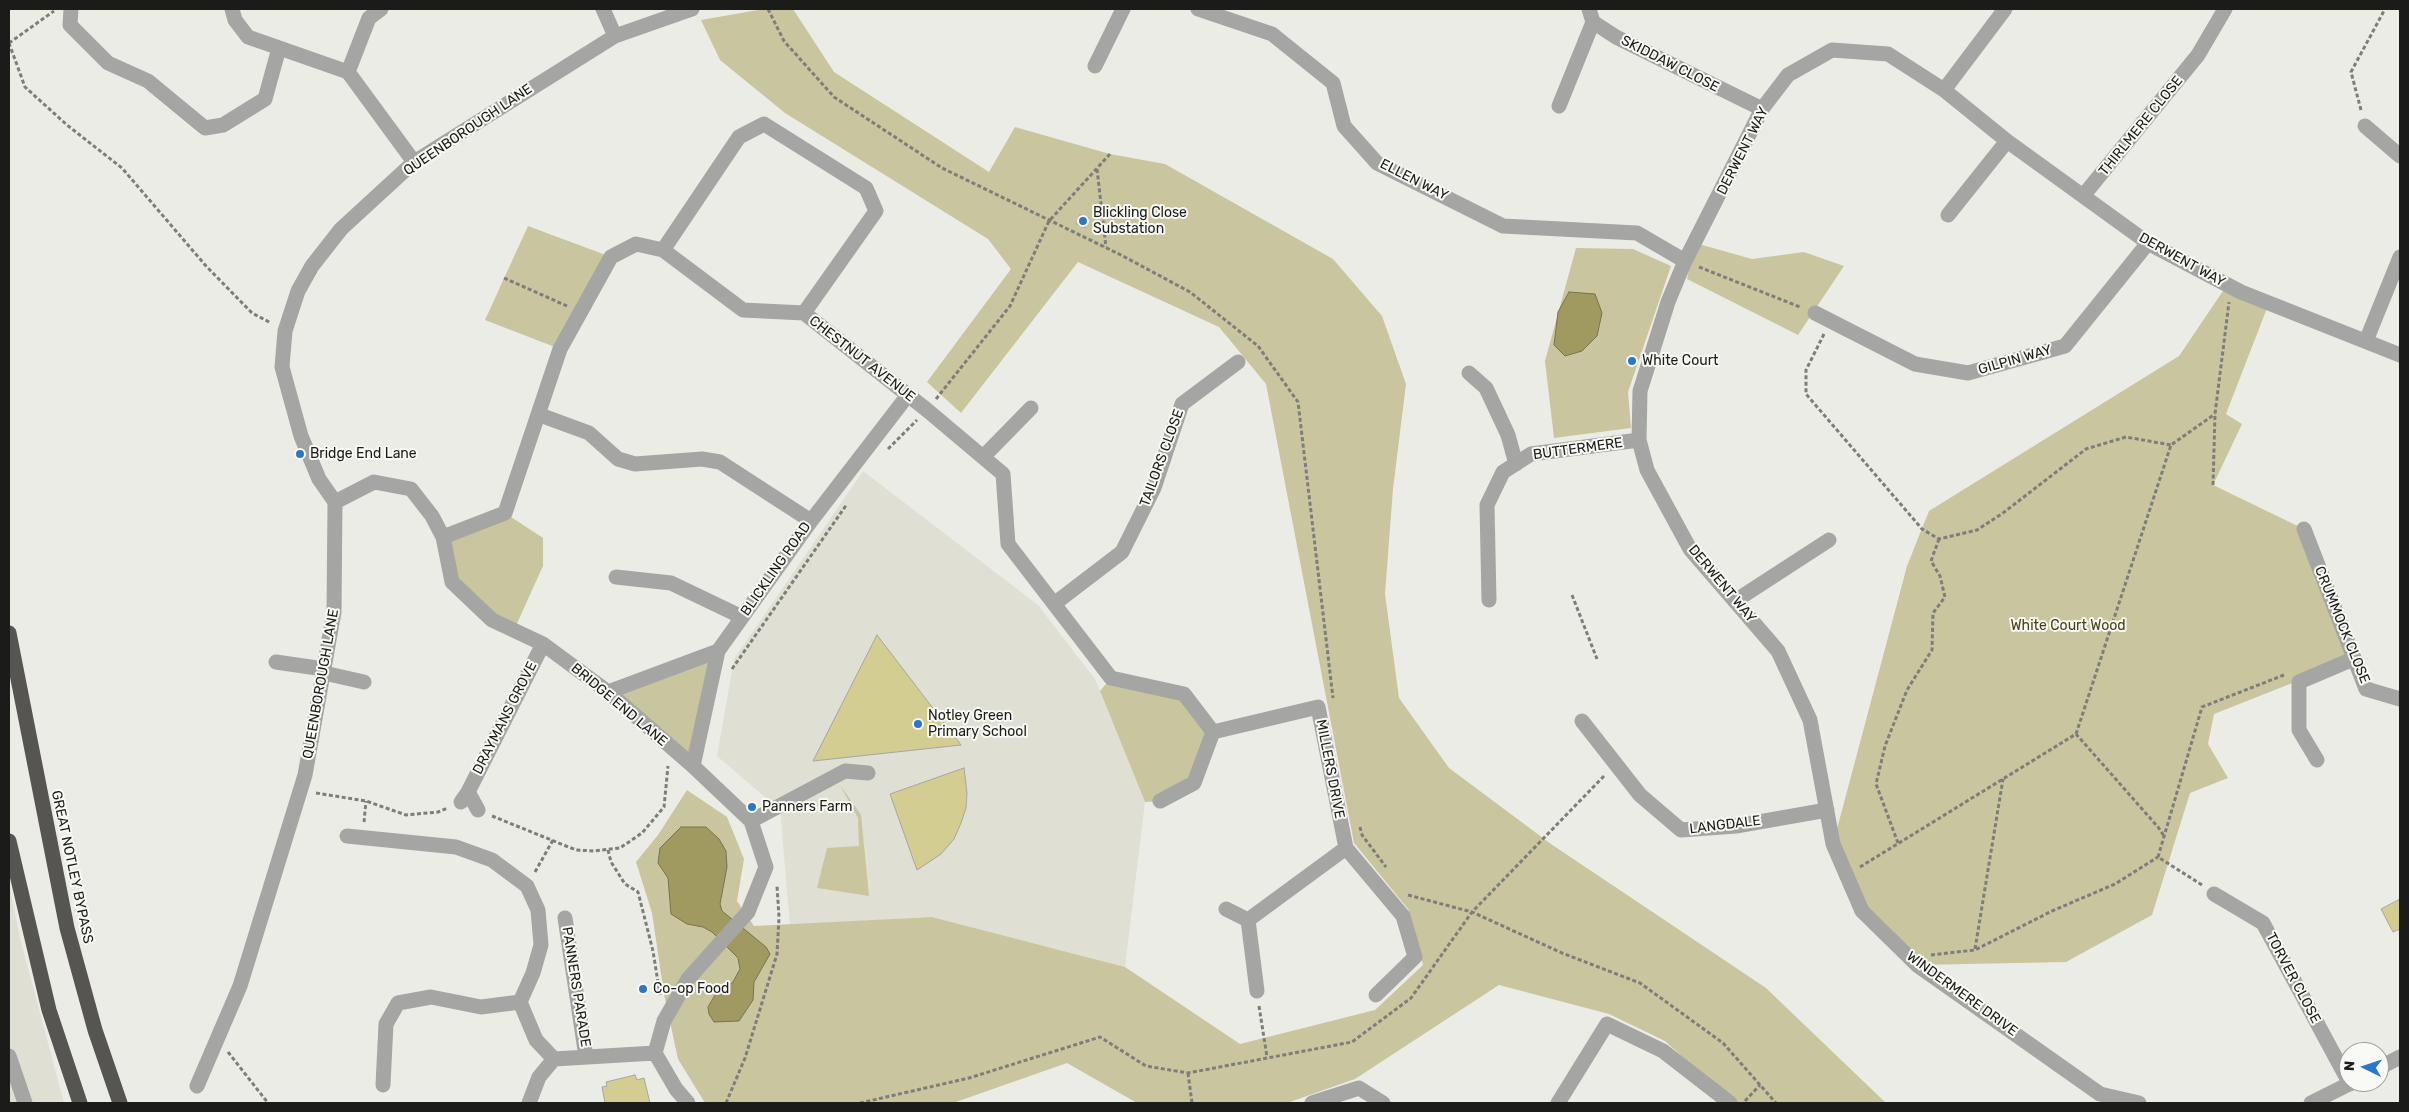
<!DOCTYPE html>
<html>
<head>
<meta charset="utf-8">
<style>
  body { margin:0 }
  #map { position:relative; width:2409px; height:1112px; overflow:hidden; background:#ecece7; font-family:Rubik,sans-serif }
  canvas { display:block }
  .frame { position:absolute; inset:0; border:10px solid #1b1b19; pointer-events:none }
  .north { position:absolute; left:2339px; top:1042px; width:50px; height:50px; box-sizing:border-box; background:#f9f9f5; border:1px solid #a0a09d; border-radius:50%; rotate:274deg; font-size:14px; font-weight:700; line-height:20px; text-align:center; color:#1b1b19 }
  .north::after { content:''; display:block; margin:auto; width:18px; height:22px; background:#2c77c7; clip-path:polygon(50% 0,100% 100%,50% 72%,0 100%) }
</style>
</head>
<body>
<div id="map">
<canvas width="2409" height="1112"></canvas>
<div class="frame"></div>
<div class="north">N</div>
</div>
<script>
const ctx = document.querySelector('canvas').getContext('2d');
ctx.lineJoin = 'round';
function fill(path, color) { ctx.fillStyle = color; ctx.fill(path, 'evenodd'); }
const toPath = rows => new Path2D(rows.map(r => 'M' + r).join(''));
function trace(path, color, width, dash) { ctx.strokeStyle = color; ctx.lineWidth = width; ctx.lineCap = dash ? 'butt' : 'round'; ctx.setLineDash(dash || []); ctx.stroke(path); }
function write(font, color, halo, rows, align = 'center') {
  ctx.font = font + ' Rubik,sans-serif'; ctx.lineWidth = 4; ctx.setLineDash([]); ctx.textBaseline = 'middle'; ctx.strokeStyle = halo; ctx.fillStyle = color; for (const [text, x, y, turn = 0] of rows) {
    ctx.save(); ctx.translate(x, y); ctx.rotate((+turn || 0) * Math.PI / 180); ctx.textAlign = isNaN(turn) ? turn : align; if (halo) ctx.strokeText(text, 0, 0); ctx.fillText(text, 0, 0); ctx.restore();
  }
}
fill(toPath([
  [863,471,1038,605,1095,679,1145,802,1125,967,932,917,790,925,780,810,717,756,734,659],
  [9,883,20,938,64,1103,9,1103]
]), '#e0dfd4');
fill(toPath([
  [764,9,793,9,834,72,989,172,1015,127,1110,154,1165,164,1333,259,1382,316,1406,384,1393,489,1385,594,1399,698,1449,768,1551,844,1766,988,1886,1103,1734,1103,1665,1041,1609,1014,1499,985,1355,1079,1287,1103,1137,1103,1067,1063,953,1103,705,1103,678,1059,664,994,652,913,636,862,658,835,687,790,727,817,744,859,737,901,754,926,932,917,1125,967,1240,1044,1375,1010,1423,965,1408,909,1354,843,1266,384,1219,327,1078,262,961,413,927,382,1011,269,988,239,785,113,720,60,701,20],
  [528,226,611,257,560,349,485,320],
  [1695,243,1752,259,1804,252,1844,266,1798,335,1687,279],
  [1576,248,1633,249,1671,266,1628,392,1631,428,1554,438,1545,361],
  [2227,285,2269,303,2226,414,2242,424,2213,485,2304,529,2353,659,2214,714,2208,744,2228,778,2190,793,2152,915,2066,962,1917,965,1862,911,1833,844,1907,566,1929,511,2179,356],
  [505,513,543,538,543,566,514,630,452,582,443,537],
  [718,651,693,766,608,692],
  [1111,678,1184,694,1213,732,1194,783,1160,801,1145,802,1100,691],
  [840,785,861,815,869,896,817,888,827,848,859,846,858,818]
]), '#c9c59f');
const water = toPath([
  [1569,292,1595,294,1602,313,1597,336,1582,351,1565,356,1554,345,1558,312,1569,292],
  [681,827,706,827,719,839,726,851,727,867,720,904,722,911,766,947,770,954,754,982,753,1000,739,1021,714,1022,709,1014,708,1007,715,995,733,982,740,969,738,958,712,932,703,927,687,924,671,914,668,878,658,863,660,848,681,827]
]);
fill(water, '#a09a60');
trace(water, '#78744b', 1);
const building = toPath([
  [1080,215,1089,218,1085,228,1076,224,1080,215],
  [877,635,961,745,813,761,877,635],
  [964,768,967,793,966,808,961,823,954,839,941,854,917,870,890,794,964,768],
  [2400,899,2400,929,2393,932,2381,909,2400,899],
  [635,1075,637,1080,644,1078,650,1103,605,1103,602,1087,607,1086,606,1082,635,1075]
]);
fill(building, '#d3cd91');
trace(building, '#a7a6a2', 1);
trace(toPath([
  [768,9,784,41,834,97,942,168,1121,255,1190,292,1258,346,1298,402,1333,698],
  [9,43,25,87,67,125,122,168,206,266,252,313,271,323],
  [9,43,54,11],
  [2361,110,2351,72,2385,9],
  [1097,169,1106,247],
  [1699,267,1800,307],
  [504,278,567,306],
  [1824,334,1806,370,1806,394,1922,529,1939,539,1977,530,2003,513,2086,449,2126,437,2171,445],
  [936,399,1010,306,1049,221,1110,154],
  [888,449,917,420],
  [2213,485,2215,414,2229,302],
  [1572,595,1597,659],
  [732,669,847,504],
  [2076,734,2171,445,2215,414],
  [316,793,366,801,406,815,438,812,448,808],
  [492,816,576,850,594,851,620,848,642,833,664,807,668,766],
  [364,822,366,801],
  [1360,827,1362,835,1386,867],
  [1898,843,1876,784,1885,746,1907,690,1932,650,1933,613,1945,597,1940,576,1931,561,1939,539],
  [608,850,611,862,625,884,638,892,653,951,660,995],
  [1860,867,2076,734,2158,827,2164,836],
  [535,872,553,840],
  [2202,885,2158,857,2202,707,2284,675],
  [1408,895,1472,912,1562,953,1640,983,1723,1043,1776,1103],
  [1975,949,2003,779],
  [1931,955,1975,950,2052,911,2115,884,2158,857],
  [1259,1006,1267,1057],
  [228,1052,268,1103],
  [1188,1073,1192,1103],
  [1745,1101,1760,1085],
  [726,1103,745,1058,777,954,779,917,777,886],
  [860,1103,969,1078,1100,1037,1146,1066,1188,1073,1352,1042,1411,998,1472,912,1605,775]
]), '#7d7d7a', 3, [4, 2.5]);
trace(toPath([
  [71,9,70,25,108,63,148,81,205,128,223,125,265,99,279,48],
  [232,9,235,20,248,37,348,72,414,162],
  [603,9,615,36],
  [1198,9,1272,34,1333,83,1344,126,1377,163,1503,226,1637,233,1685,261],
  [1589,9,1593,22,1616,37,1762,109],
  [1095,66,1123,9],
  [348,72,369,18,381,9],
  [1944,90,2005,9],
  [1559,106,1593,22],
  [2365,126,2400,156],
  [2083,196,2198,55,2225,9],
  [1948,215,2007,141],
  [663,250,739,137,764,124,866,188,876,211,804,313],
  [1815,313,1915,364,1968,373,2065,346,2148,243],
  [2366,341,2400,257],
  [1469,373,1486,388,1508,435,1516,464],
  [540,415,589,433,618,459,635,464,702,459,720,462,811,521],
  [983,457,1031,408],
  [335,502,374,482,411,489,432,516,443,537,452,582,492,620,543,644,608,692,693,766,751,821,766,867,748,912,688,979,664,1021,655,1053,676,1089,688,1103],
  [2304,529,2366,689,2400,699],
  [443,537,505,513,560,349,611,257,636,244,663,250,743,310,804,313,927,410,1003,474,1008,544,1111,678,1184,694,1213,732,1194,783,1160,801],
  [616,577,671,583,742,617],
  [1489,600,1487,505,1503,472,1531,454,1639,440],
  [1735,601,1829,540],
  [1054,604,1122,552,1154,488,1182,404,1238,362],
  [276,662,324,669],
  [324,673,364,682],
  [608,692,718,651],
  [1582,721,1640,795,1681,830,1736,826,1827,810],
  [1213,732,1318,707,1346,848,1403,916,1415,957,1376,995],
  [2317,760,2299,730,2299,682,2353,659],
  [693,766,718,651,811,521,908,395],
  [468,792,543,644],
  [461,802,468,792,478,810],
  [751,821,845,771,868,773],
  [347,836,456,847,492,860,527,886,538,910,541,945,533,973,520,1002],
  [2214,894,2263,923,2350,1084],
  [1226,909,1248,920],
  [565,918,586,1057],
  [1257,991,1248,920,1346,848],
  [9,1056,25,1103],
  [2379,1068,2400,1057],
  [383,1085,386,1024,398,1003,431,997,481,1007,520,1002,536,1040,554,1059],
  [197,1086,240,986,305,775,334,612,335,502,319,479,301,436,282,367,285,331,298,291,312,266,341,229,414,162,615,36,692,9],
  [529,1103,539,1077,554,1059,655,1053],
  [1312,1103,1359,1088,1383,1103],
  [1558,1103,1607,1024,1663,1051,1730,1103],
  [2139,1103,2100,1094,1917,965,1862,911,1833,844,1810,720,1778,651,1690,549,1647,470,1639,440,1640,391,1668,302,1685,261,1762,109,1788,75,1832,50,1888,54,1944,90,2007,141,2148,243,2241,292,2400,355],
  [2311,1103,2353,1082]
]), '#a5a5a3', 15);
trace(toPath([
  [9,633,67,928,95,1030,120,1103],
  [9,841,49,1010,80,1103]
]), '#565552', 15);
for (const [x, y, r, color] of [
  [1083,221,5,"#2c77c7"],
  [1632,361,5,"#2c77c7"],
  [300,454,5,"#2c77c7"],
  [918,724,5,"#2c77c7"],
  [752,807,5,"#2c77c7"],
  [643,989,5,"#2c77c7"]
]) { const dot = new Path2D(); dot.arc(x, y, r, 0, 2 * Math.PI); ctx.fillStyle = color; ctx.fill(dot); trace(dot, '#f9f9f5', 2); }
write('14px', '#1b1b19', '#f9f9f5', [
  ["SKIDDAW CLOSE",1670,64,27],
  ["THIRLMERE CLOSE",2141,126,-51],
  ["QUEENBOROUGH LANE",468,130,-34],
  ["DERWENT WAY",1743,151,-63],
  ["ELLEN WAY",1414,180,27],
  ["DERWENT WAY",2182,260,29],
  ["CHESTNUT AVENUE",862,359,38],
  ["GILPIN WAY",2015,360,-16],
  ["BUTTERMERE",1578,449,-8],
  ["TAILORS CLOSE",1162,458,-70],
  ["BLICKLING ROAD",776,569,-55],
  ["DERWENT WAY",1722,584,50],
  ["CRUMMOCK CLOSE",2342,625,68],
  ["QUEENBOROUGH LANE",321,684,-80],
  ["BRIDGE END LANE",619,705,40],
  ["DRAYMANS GROVE",505,718,-63],
  ["MILLERS DRIVE",1330,769,79],
  ["LANGDALE",1725,825,-7],
  ["GREAT NOTLEY BYPASS",72,867,78],
  ["TORVER CLOSE",2293,978,62],
  ["PANNERS PARADE",576,987,81],
  ["WINDERMERE DRIVE",1962,994,36]
]);
write('14px', '#1b1b19', '#f9f9f5', [
  ["Blickling Close",1093,213],
  ["Substation",1093,229],
  ["White Court",1642,361],
  ["Bridge End Lane",310,454],
  ["Notley Green",928,716],
  ["Primary School",928,732],
  ["Panners Farm",762,807],
  ["Co-op Food",653,989]
], 'left');
write('14px', '#464113', '#f9f9f5', [
  ["White Court Wood",2068,626]
]);
</script>
</body>
</html>
